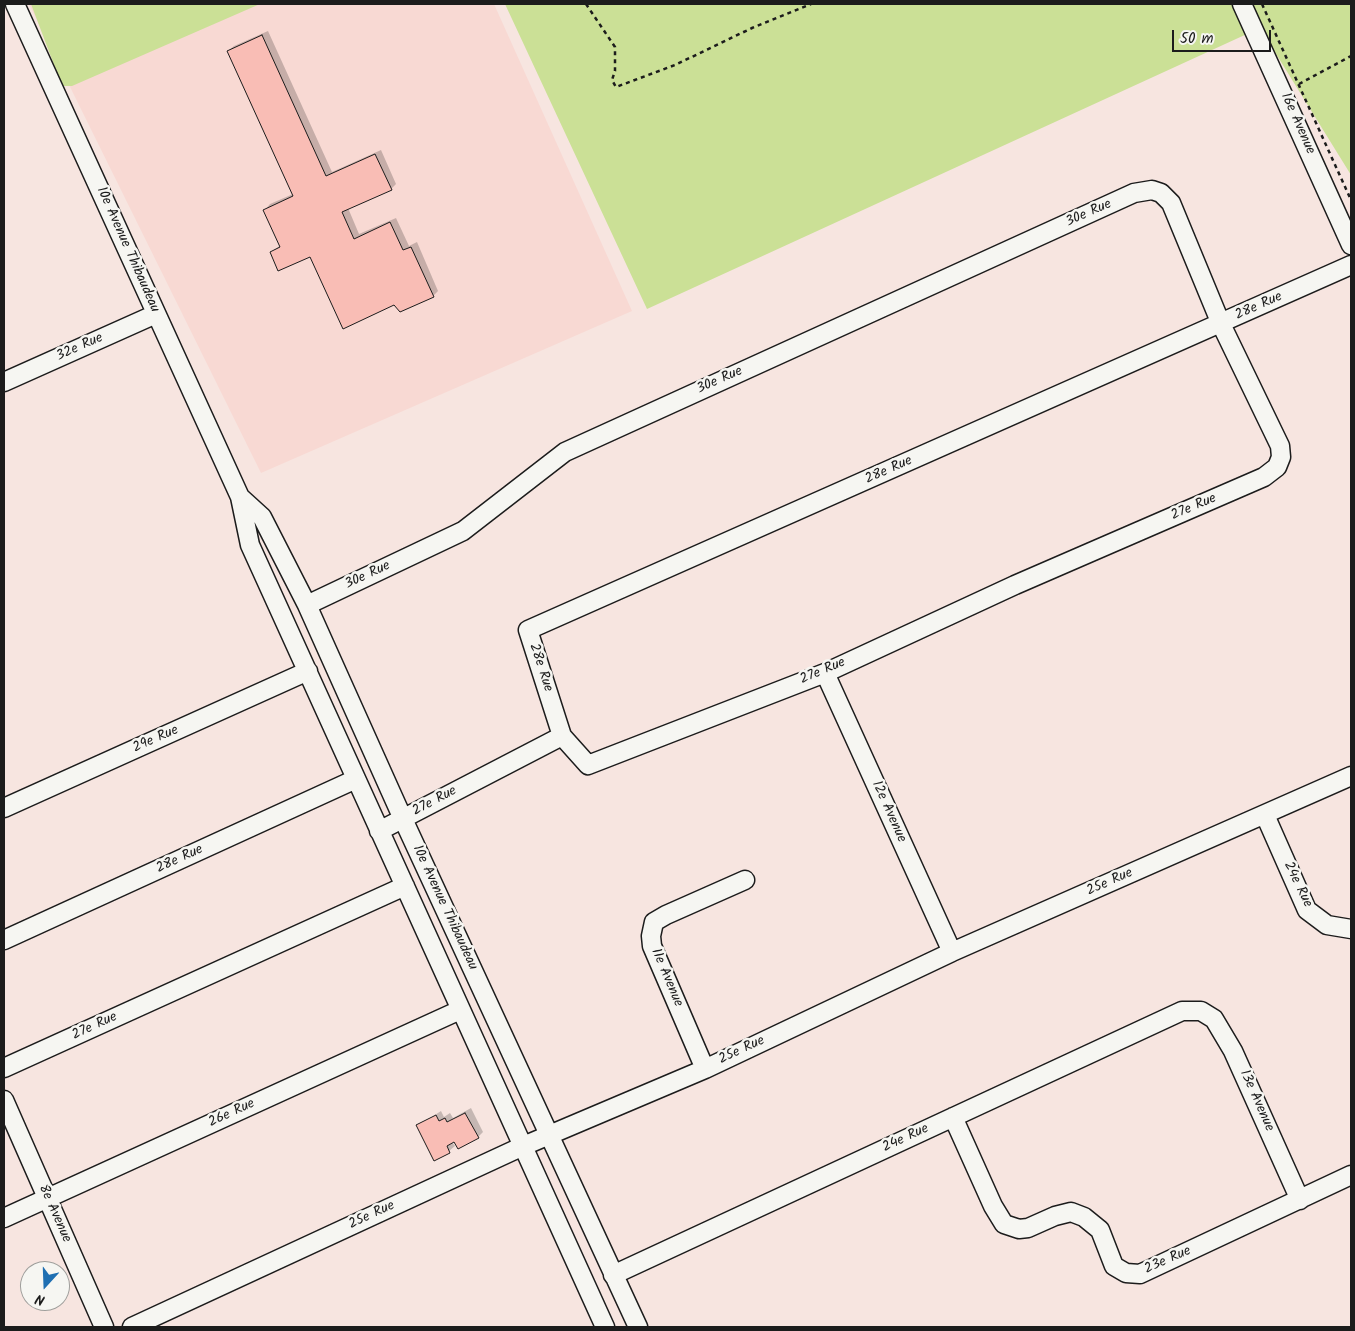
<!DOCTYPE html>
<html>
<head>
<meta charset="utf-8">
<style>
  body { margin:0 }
  #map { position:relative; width:1355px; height:1331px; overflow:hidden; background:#f7e5e0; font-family:Kalam,sans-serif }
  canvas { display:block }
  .frame { position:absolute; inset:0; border:5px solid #1c1c1c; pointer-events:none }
  .north { position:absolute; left:20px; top:1261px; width:50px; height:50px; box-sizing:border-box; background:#f6f6f2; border:1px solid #9f9f9c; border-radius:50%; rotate:200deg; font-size:14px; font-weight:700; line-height:20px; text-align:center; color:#1c1c1c }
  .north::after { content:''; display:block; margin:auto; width:18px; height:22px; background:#1f6fb2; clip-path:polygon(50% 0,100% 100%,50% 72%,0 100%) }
  .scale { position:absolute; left:1172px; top:30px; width:99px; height:22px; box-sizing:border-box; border:2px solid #1c1c1c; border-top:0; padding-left:6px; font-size:15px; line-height:18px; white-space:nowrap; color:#1c1c1c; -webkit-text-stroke:4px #f6f6f2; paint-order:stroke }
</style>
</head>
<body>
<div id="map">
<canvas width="1355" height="1331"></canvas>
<div class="frame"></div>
<div class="north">N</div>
<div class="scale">50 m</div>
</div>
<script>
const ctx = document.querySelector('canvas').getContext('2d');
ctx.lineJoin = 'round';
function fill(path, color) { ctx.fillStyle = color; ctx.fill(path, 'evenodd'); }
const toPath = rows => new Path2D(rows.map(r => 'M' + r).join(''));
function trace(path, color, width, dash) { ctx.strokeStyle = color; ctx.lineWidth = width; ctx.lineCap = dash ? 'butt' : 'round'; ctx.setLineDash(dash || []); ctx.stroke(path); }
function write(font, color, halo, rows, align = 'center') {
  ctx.font = font + ' Kalam,sans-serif'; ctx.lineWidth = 5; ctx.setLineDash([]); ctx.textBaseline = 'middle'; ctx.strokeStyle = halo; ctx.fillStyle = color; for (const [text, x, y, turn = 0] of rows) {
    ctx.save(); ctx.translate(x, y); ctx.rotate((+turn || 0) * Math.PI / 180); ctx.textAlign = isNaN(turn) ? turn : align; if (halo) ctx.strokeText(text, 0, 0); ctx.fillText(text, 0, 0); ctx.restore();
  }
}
fill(toPath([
  [29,4,494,4,632,311,261,473]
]), '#f8d9d3');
fill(toPath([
  [31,4,260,4,72,86,62,86],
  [505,4,1351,4,1351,175,1260,28,647,309]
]), '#cbe096');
fill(toPath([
  [268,31,332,172,381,150,396,184,391,189,348,208,359,234,396,218,409,246,417,242,438,291,433,296,395,304,310,255,271,252,281,245,265,210,270,204,293,194,228,51,234,46],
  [471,1108,483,1132,478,1137,452,1142,455,1146,449,1151,418,1126,441,1111,444,1117,450,1113,453,1118]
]), '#0003');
const building = toPath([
  [262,35,326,176,375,154,392,190,342,212,354,239,390,222,403,250,411,247,434,297,400,312,394,305,343,329,310,257,278,271,270,252,280,247,263,210,293,196,227,51,262,35],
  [465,1113,479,1138,458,1149,454,1142,447,1146,450,1153,434,1161,416,1125,436,1115,439,1121,445,1118,447,1122,465,1113]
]);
fill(building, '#f9bdb5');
trace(building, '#1c1c1c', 1);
const minor = toPath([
  [15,4,240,497,250,545,605,1327],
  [1242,4,1351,245],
  [4,382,156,314],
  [240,497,262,517,307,605,403,819,638,1327],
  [307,605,463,531,565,452,1134,193,1152,190,1161,193,1171,203,1221,324,1280,446,1281,457,1277,467,1264,477,1015,585,825,673,588,765,562,736,379,831],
  [825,673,952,952],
  [562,736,528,630,1351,265],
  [4,808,308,671],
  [1265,815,1307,910,1327,925,1351,929],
  [4,940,356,779],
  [4,1068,405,886],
  [705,1069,652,946,651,936,654,922,666,915,745,880],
  [4,1100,104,1327],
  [953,1117,993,1206,1004,1224,1019,1229,1028,1228,1055,1216,1071,1212,1084,1217,1100,1230,1114,1266,1126,1273,1140,1274,1351,1175],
  [4,1218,460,1010],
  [613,1275,1182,1011,1201,1011,1214,1019,1233,1051,1300,1200],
  [132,1327,521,1147,705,1069,952,952,1351,776]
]);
trace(minor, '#1c1c1c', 21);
trace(toPath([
  [586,4,615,47,615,71,612,80,616,87,675,65,752,28,811,4],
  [1262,4,1351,200],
  [1299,84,1351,56]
]), '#1c1c1c', 2.5, [4, 4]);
trace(minor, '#f6f6f2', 18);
write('14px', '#1c1c1c', '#f6f6f2', [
  ["16e Avenue",1297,124,66],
  ["30e Rue",1089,214,-24],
  ["10e Avenue Thibaudeau",127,250,66],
  ["28e Rue",1259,307,-24],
  ["32e Rue",80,348,-24],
  ["30e Rue",720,381,-24],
  ["28e Rue",889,471,-24],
  ["27e Rue",1194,508,-23],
  ["30e Rue",368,576,-25],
  ["28e Rue",540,668,72],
  ["27e Rue",823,672,-23],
  ["29e Rue",156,740,-24],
  ["27e Rue",435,802,-28],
  ["12e Avenue",888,812,66],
  ["28e Rue",180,860,-25],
  ["25e Rue",1110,883,-24],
  ["24e Rue",1297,885,64],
  ["10e Avenue Thibaudeau",444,908,65],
  ["11e Avenue",666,978,67],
  ["27e Rue",95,1027,-25],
  ["25e Rue",742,1051,-25],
  ["13e Avenue",1256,1101,66],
  ["26e Rue",232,1114,-25],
  ["24e Rue",906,1139,-25],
  ["8e Avenue",54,1214,66],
  ["25e Rue",372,1216,-25],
  ["23e Rue",1168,1261,-24]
]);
</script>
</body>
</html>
